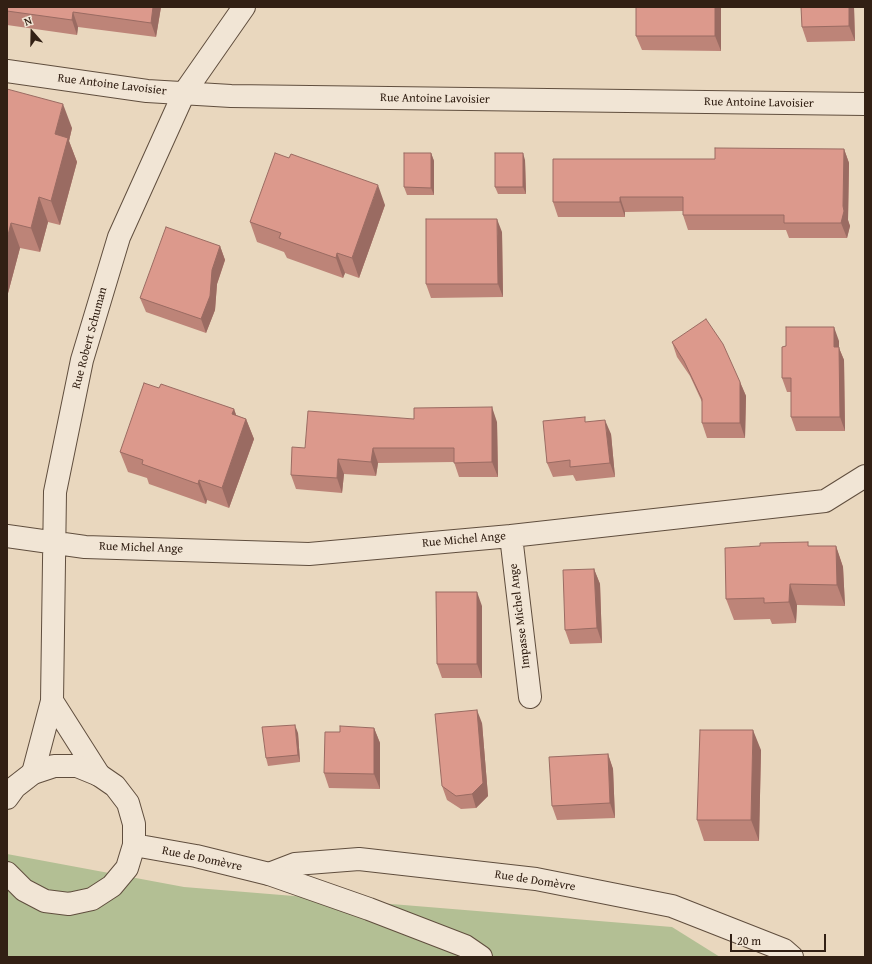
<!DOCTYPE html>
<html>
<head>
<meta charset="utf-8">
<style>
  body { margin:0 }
  #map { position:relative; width:872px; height:964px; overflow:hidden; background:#e9d7be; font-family:"Gentium Book Plus",serif }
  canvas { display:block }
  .frame { position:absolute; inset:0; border:8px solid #322014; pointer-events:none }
  .north { position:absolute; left:12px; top:12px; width:40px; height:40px; -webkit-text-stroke:3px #f1e5d5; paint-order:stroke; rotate:340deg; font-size:11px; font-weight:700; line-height:16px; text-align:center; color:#322014 }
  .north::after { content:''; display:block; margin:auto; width:14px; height:18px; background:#322014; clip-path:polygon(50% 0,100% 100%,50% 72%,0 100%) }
  .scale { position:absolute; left:730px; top:934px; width:96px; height:18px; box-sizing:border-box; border:2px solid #322014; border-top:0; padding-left:5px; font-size:12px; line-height:14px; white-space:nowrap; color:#322014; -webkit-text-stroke:3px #f1e5d5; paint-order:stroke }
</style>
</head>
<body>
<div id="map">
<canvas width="872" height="964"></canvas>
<div class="frame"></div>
<div class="north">N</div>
<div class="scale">20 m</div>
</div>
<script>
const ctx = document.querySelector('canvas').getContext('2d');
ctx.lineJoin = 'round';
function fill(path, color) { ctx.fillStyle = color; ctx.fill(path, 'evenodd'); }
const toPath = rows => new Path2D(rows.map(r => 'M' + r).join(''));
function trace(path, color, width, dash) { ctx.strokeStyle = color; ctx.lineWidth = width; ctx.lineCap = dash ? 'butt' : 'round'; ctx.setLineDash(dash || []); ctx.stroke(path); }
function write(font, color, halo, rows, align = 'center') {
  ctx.font = font + ' "Gentium Book Plus",serif'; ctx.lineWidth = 3; ctx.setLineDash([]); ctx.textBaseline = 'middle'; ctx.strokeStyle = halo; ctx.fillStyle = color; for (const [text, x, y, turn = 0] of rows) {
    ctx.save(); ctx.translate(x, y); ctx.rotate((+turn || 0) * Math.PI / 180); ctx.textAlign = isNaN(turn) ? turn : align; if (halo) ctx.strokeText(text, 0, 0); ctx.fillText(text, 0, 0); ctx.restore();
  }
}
fill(toPath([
  [7,854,184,887,672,927,720,957,7,957]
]), '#b3bf94');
const minor = toPath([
  [7,71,147,91,231,96,865,104],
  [7,536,85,547,309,554,511,536,825,501,865,476],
  [511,536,530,697],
  [52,701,99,775],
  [33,773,52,701,55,492,82,360,119,237,184,93,244,7],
  [269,874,295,864,359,859,536,879,672,906,784,950,792,957]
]);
const tertiary = toPath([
  [7,798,15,787,33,773,54,766,77,766,99,775,115,786,128,803,134,824,134,845,127,868,112,886,92,899,69,904,45,901,24,890,7,873],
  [134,845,196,856,269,874,369,909,465,946,481,957]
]);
trace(minor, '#604e3e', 24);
trace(tertiary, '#604e3e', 24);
trace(minor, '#f1e5d5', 22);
trace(tertiary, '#f1e5d5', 22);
fill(toPath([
  [7,7,161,7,156,37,78,27,77,35,7,25],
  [801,7,854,7,855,41,807,42,802,27],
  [721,8,721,51,642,50,636,36],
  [7,89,72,128,69,141,77,162,60,225,48,222,40,252,20,248,7,297],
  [844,149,849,163,848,220,850,226,847,238,789,238,786,230,688,230,683,215,683,211,625,212,625,217,558,217,553,202,715,159],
  [431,153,434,161,434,195,407,195,404,187],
  [525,160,526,194,498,194,495,187],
  [385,205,359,278,345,273,343,278,287,258,284,252,257,242,250,222],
  [502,232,503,297,431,298,426,284],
  [220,246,225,260,217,284,215,310,206,333,146,312,140,298],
  [839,341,839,348,844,360,845,431,796,431,791,417,791,392,787,392,782,378],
  [672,342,740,382,746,396,745,438,707,438,702,423,702,402,690,376,677,357],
  [159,388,234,409,236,415,246,419,254,439,229,508,207,500,206,504,149,484,147,478,128,472,120,452],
  [414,419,497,422,498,477,459,477,454,462,378,463,376,476,344,474,342,493,296,489,291,475],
  [587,422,611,434,615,477,576,481,573,475,553,477,547,463],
  [809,546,836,546,843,567,845,606,797,605,796,623,772,624,770,619,734,620,726,599],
  [594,569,600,584,602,643,570,644,565,630],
  [482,606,482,678,442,678,437,664],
  [482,723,488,796,476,808,461,809,447,800,442,786],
  [374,728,380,743,380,789,329,788,324,773,340,732],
  [298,733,300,762,268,766,266,758],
  [761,750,759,841,704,841,697,820],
  [608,754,613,769,615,818,557,820,552,806]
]), '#bd8478');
fill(toPath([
  [153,7,161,7,156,37,151,23],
  [715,7,720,7,721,8,721,51,715,36],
  [849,7,854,7,855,41,849,26],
  [73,12,78,27,77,35,72,20],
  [63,104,72,128,69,141,77,162,60,225,51,201,55,134],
  [844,149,849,163,848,220,850,226,847,238,841,223,843,206],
  [431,153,434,161,434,195,431,188],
  [523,153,525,160,526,194,523,187],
  [378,185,385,205,359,278,352,258],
  [39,197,48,222,40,252,31,228],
  [620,197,625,212,625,217,620,202],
  [497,219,502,232,503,297,498,284],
  [11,223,20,248,7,297,7,239],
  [220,246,225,260,217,284,215,310,206,333,201,319,212,270],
  [337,253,345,273,343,278,336,258],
  [834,327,839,341,839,348,844,360,845,431,840,417,834,347],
  [740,382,746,396,745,438,740,423],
  [492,407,497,422,498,477,492,462],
  [234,409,241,429,232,414],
  [246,419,254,439,229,508,222,488],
  [605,420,611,434,615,477,610,463],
  [373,448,378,463,376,476,371,462],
  [338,459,344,474,342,493,337,478],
  [199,480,207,500,206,504,198,484],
  [836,546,843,567,845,606,837,585],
  [594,569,600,584,602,643,597,628],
  [790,584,797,605,796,623,789,602],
  [477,592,482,606,482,678,477,664],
  [477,710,482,723,488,796,476,808,472,794],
  [295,725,298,733,300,762,298,755],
  [374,728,380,743,380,789,374,774],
  [753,730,761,750,759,841,751,820],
  [608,754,613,769,615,818,610,803]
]), '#9a6b62');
const building = toPath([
  [7,7,153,7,151,23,73,12,72,20,7,11,7,7],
  [636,7,715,7,715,36,636,36,636,7],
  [801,7,849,7,849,26,802,27,801,7],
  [7,89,63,104,55,134,68,138,51,201,39,197,31,228,11,223,7,239,7,89],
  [715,148,844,149,843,206,844,211,841,223,784,223,784,215,683,215,683,197,620,197,620,202,553,202,553,159,715,159,715,148],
  [275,153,289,158,291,154,378,185,352,258,337,253,336,258,279,238,281,233,250,222,275,153],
  [404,153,431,153,431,188,404,187,404,153],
  [495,153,523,153,523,187,495,187,495,153],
  [426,219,497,219,498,284,426,284,426,219],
  [166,227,220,246,212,270,210,296,201,319,140,298,166,227],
  [706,319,723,344,740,382,740,423,702,423,702,399,684,361,672,342,706,319],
  [786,327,834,327,834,347,839,347,840,417,791,417,791,378,782,378,782,347,786,346,786,327],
  [144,383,159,388,161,384,234,409,232,414,246,419,222,488,199,480,198,484,142,464,143,460,120,452,144,383],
  [492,407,492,462,454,463,454,448,373,448,371,462,338,459,337,478,291,475,292,447,305,448,308,411,414,419,414,408,492,407],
  [585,417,585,422,605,420,610,463,570,467,570,460,547,463,543,421,585,417],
  [808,542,808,546,836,546,837,585,790,584,789,602,764,603,764,598,726,599,725,548,760,546,760,543,808,542],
  [594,569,597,628,565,630,563,570,594,569],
  [436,592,477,592,477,664,437,664,436,592],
  [477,710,483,783,472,794,456,796,442,786,435,714,477,710],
  [295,725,298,755,266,758,262,727,295,725],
  [340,726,374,728,374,774,324,773,325,732,340,732,340,726],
  [700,730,753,730,751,820,697,820,700,730],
  [608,754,610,803,552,806,549,757,608,754]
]);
fill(building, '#dc998c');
trace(building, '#9a6b62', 1);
write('12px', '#322014', '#f1e5d5', [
  ["Rue Antoine Lavoisier",112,85,7],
  ["Rue Antoine Lavoisier",435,99,1],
  ["Rue Antoine Lavoisier",759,103,1],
  ["Rue Robert Schuman",90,338,-75],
  ["Rue Michel Ange",464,540,-5],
  ["Rue Michel Ange",141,548,2],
  ["Impasse Michel Ange",520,616,-97],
  ["Rue de Domèvre",202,859,12],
  ["Rue de Domèvre",535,881,9]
]);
</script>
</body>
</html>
